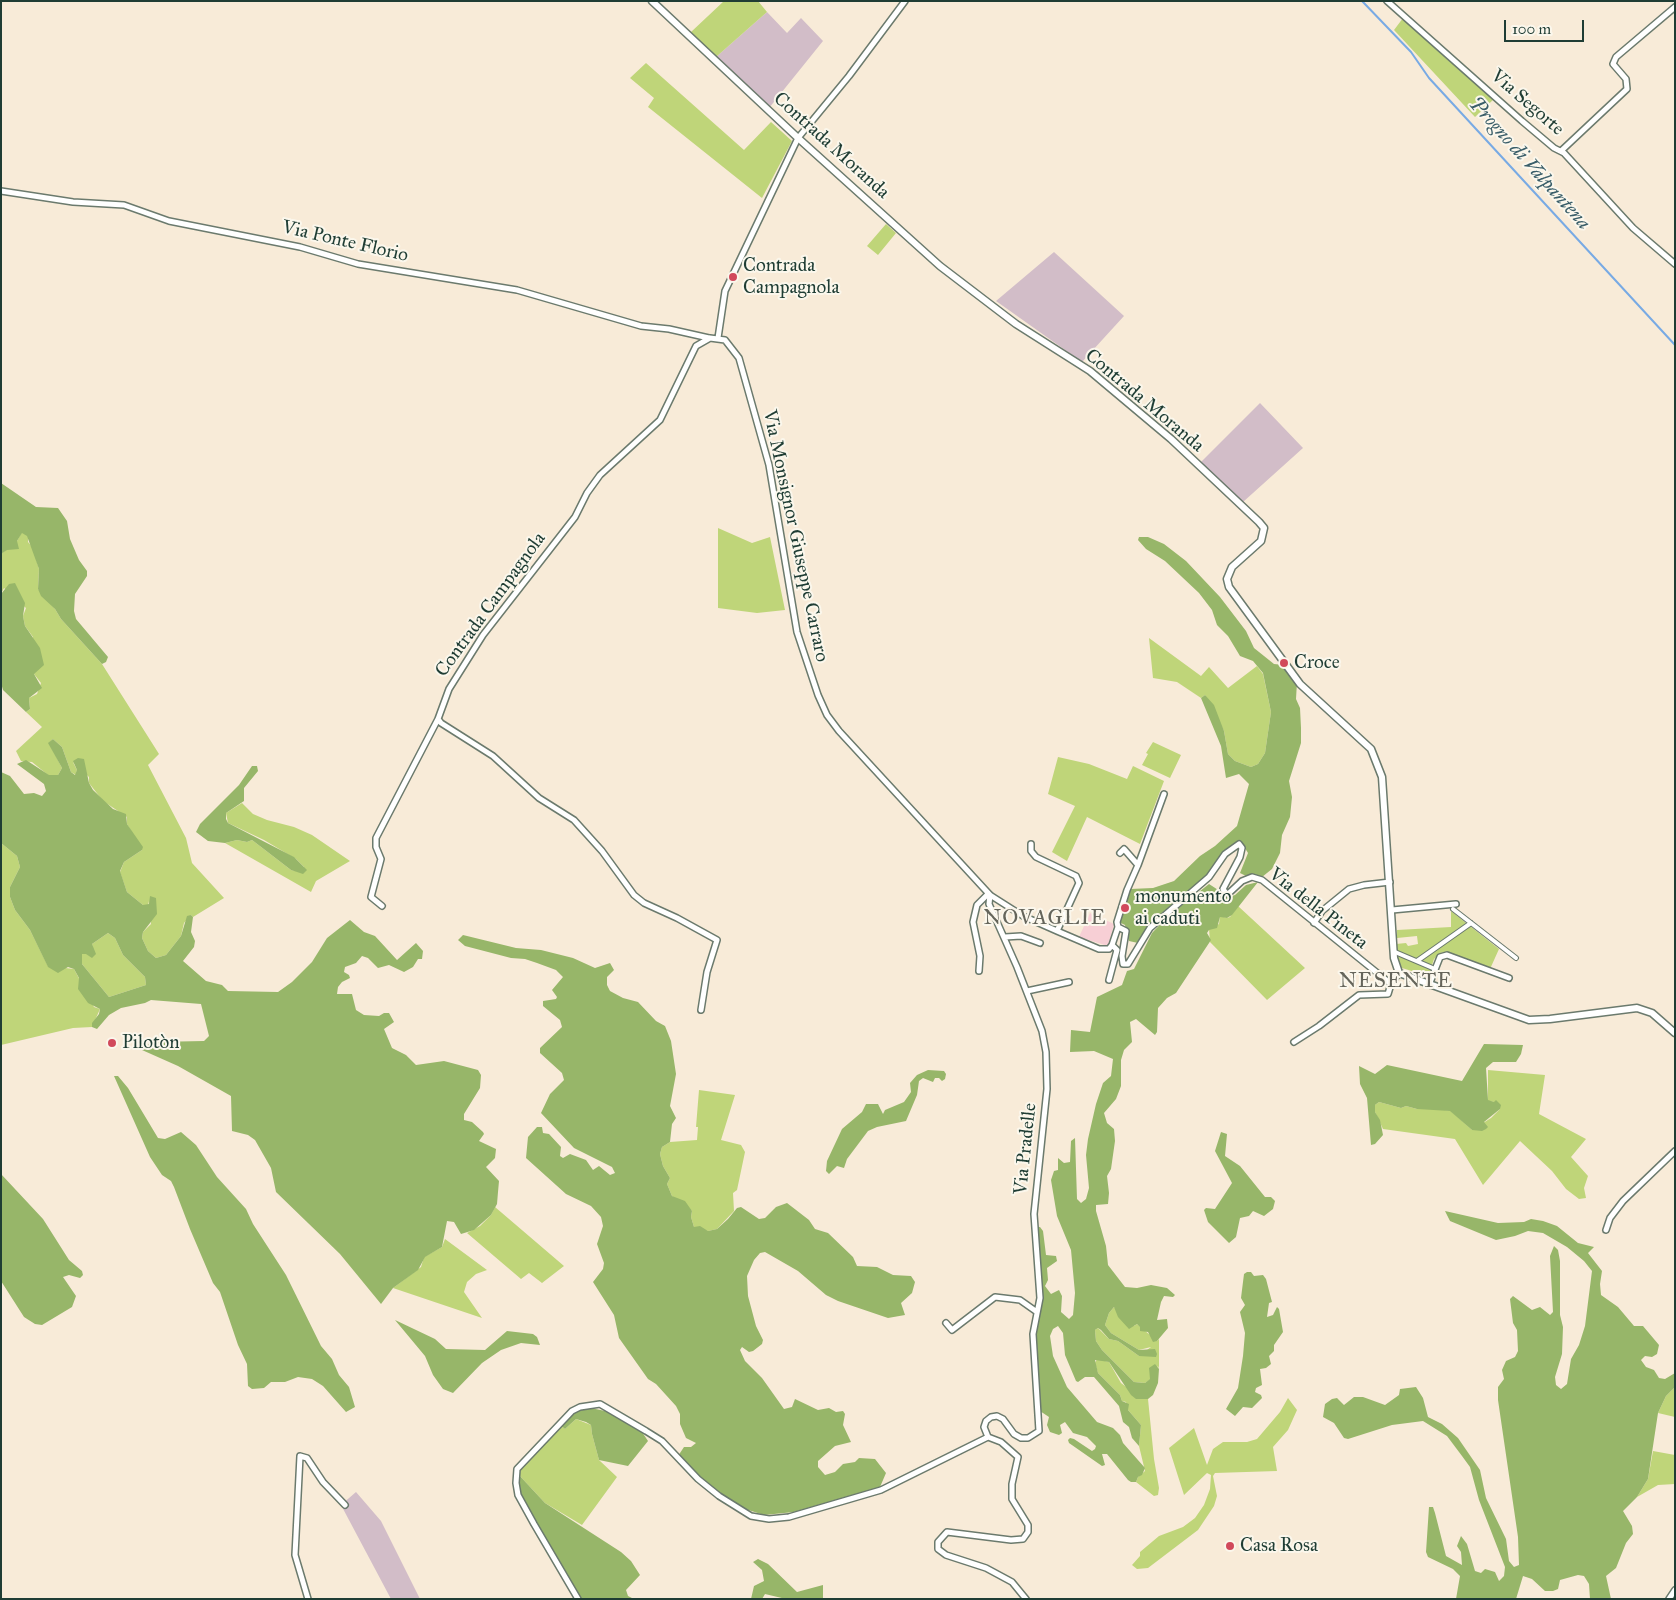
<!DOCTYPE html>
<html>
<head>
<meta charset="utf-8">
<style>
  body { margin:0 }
  #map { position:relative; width:1676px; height:1600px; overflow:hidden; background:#f8ebd8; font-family:"IM FELL Great Primer",serif }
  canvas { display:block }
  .frame { position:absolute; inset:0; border:2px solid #1f3d34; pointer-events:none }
  .scale { position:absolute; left:1504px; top:20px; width:80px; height:22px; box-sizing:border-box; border:2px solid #1f3d34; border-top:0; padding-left:6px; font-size:15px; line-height:18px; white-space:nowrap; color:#1f3d34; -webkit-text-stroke:4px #fbf7ec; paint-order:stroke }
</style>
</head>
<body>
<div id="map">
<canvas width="1676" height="1600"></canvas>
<div class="frame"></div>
<div class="scale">100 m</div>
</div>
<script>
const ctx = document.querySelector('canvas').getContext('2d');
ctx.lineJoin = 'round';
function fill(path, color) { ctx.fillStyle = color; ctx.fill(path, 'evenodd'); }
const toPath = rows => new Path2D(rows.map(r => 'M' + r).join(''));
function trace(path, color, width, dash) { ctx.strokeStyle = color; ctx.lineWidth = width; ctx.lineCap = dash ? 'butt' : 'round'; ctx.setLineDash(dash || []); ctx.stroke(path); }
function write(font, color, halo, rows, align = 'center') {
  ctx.font = font + ' "IM FELL Great Primer",serif'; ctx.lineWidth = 4; ctx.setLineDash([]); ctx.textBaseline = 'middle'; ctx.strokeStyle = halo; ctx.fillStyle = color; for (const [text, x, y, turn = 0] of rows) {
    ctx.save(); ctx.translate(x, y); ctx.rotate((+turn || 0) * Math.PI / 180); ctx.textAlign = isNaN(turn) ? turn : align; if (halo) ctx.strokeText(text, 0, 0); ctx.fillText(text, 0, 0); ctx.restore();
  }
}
fill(toPath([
  [1090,913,1114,924,1108,946,1079,937]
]), '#f7cfd5');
fill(toPath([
  [767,12,787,33,801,18,823,41,769,108,716,57],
  [1054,252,1124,316,1082,362,996,301],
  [1260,403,1303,448,1243,502,1199,464],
  [356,1492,381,1521,420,1599,391,1599,341,1505]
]), '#d2bdc8');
fill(toPath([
  [724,1,758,1,767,12,716,57,691,32],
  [1403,18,1494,99,1475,117,1394,30],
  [646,63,744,150,771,122,792,141,762,198,648,107,654,98,630,78],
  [886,224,896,233,878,255,867,246],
  [718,528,752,543,770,537,785,610,757,613,718,608],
  [22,532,28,536,28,542,33,548,39,569,38,589,55,609,61,619,102,664,159,754,148,765,186,838,192,863,224,898,193,917,191,915,184,923,181,936,166,955,156,958,148,951,142,938,143,932,151,924,149,901,148,906,143,905,127,892,120,872,124,862,142,850,127,824,127,817,103,801,89,783,89,777,73,762,77,770,76,775,71,772,62,747,53,739,49,743,62,768,58,775,48,775,32,762,21,761,16,751,42,727,26,712,30,709,29,698,37,694,41,683,34,674,33,637,25,626,23,616,26,608,4,588,1,594,1,554,17,541],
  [1149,638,1201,676,1209,667,1228,688,1257,666,1263,674,1271,712,1265,753,1258,764,1251,767,1235,761,1228,754,1224,731,1205,695,1201,698,1177,682,1153,678],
  [1153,742,1181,755,1170,778,1142,765,1148,754,1146,753],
  [1058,757,1089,764,1127,779,1133,766,1164,781,1140,844,1087,817,1067,861,1052,852,1075,806,1048,794],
  [242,803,253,814,267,820,294,827,312,835,350,861,316,881,311,892,225,843,237,840,247,842,252,840,291,870,301,872,304,867,296,859,264,840,228,823,226,813],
  [1,843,17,856,20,867,10,887,10,897,15,910,30,930,48,966,74,969,94,1007,100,1009,92,1027,73,1028,1,1045],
  [1238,906,1305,968,1267,1000,1210,942,1209,929,1219,924,1220,916,1227,918,1230,917],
  [1451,911,1499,949,1490,969,1446,952,1440,953,1434,959,1430,971,1425,975,1402,968,1399,963,1396,944,1406,943,1408,946,1418,944,1417,936,1397,938,1397,930,1451,927],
  [108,933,115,938,123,955,145,977,146,985,109,997,82,964,82,954,93,950,92,944],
  [1488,1070,1545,1075,1539,1114,1586,1139,1571,1157,1588,1176,1584,1188,1586,1198,1579,1199,1566,1189,1552,1171,1520,1141,1483,1185,1455,1139,1383,1129,1375,1112,1375,1105,1379,1102,1401,1108,1406,1106,1417,1109,1438,1109,1451,1111,1472,1130,1491,1118,1500,1109,1494,1102,1488,1101],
  [699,1090,735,1095,721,1140,741,1145,745,1152,737,1190,733,1193,734,1211,717,1229,708,1231,694,1227,691,1217,692,1211,672,1196,667,1184,670,1178,663,1166,660,1154,662,1147,670,1142,697,1140,698,1127,696,1127],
  [495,1207,564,1266,542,1283,529,1273,521,1279,467,1233,480,1226,491,1215],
  [445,1239,487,1270,476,1274,467,1282,464,1292,482,1318,393,1288,421,1267,424,1257,442,1247],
  [1114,1307,1134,1326,1137,1324,1157,1341,1159,1339,1159,1369,1158,1366,1151,1379,1145,1383,1134,1382,1102,1350,1096,1341,1095,1330,1098,1328,1109,1339,1118,1341,1139,1356,1151,1347,1139,1350,1111,1333,1105,1325,1109,1313],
  [1097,1359,1109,1362,1121,1383,1142,1399,1148,1399,1154,1459,1159,1488,1158,1495,1154,1496,1136,1482,1138,1477,1145,1471,1139,1446,1141,1425,1128,1410,1126,1402,1122,1401,1120,1395,1098,1373,1095,1363],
  [1675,1387,1675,1417,1658,1413,1666,1396],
  [1288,1398,1297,1410,1288,1430,1273,1447,1277,1471,1215,1473,1213,1476,1217,1496,1214,1506,1198,1530,1148,1568,1137,1569,1132,1565,1140,1556,1140,1552,1159,1536,1183,1527,1195,1518,1204,1505,1210,1489,1211,1475,1207,1473,1184,1495,1169,1448,1194,1428,1207,1465,1213,1449,1223,1442,1247,1442,1257,1439,1280,1412],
  [576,1419,591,1425,592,1434,599,1460,617,1477,582,1525,545,1503,519,1475,519,1470,560,1425,565,1429],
  [1653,1451,1675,1455,1675,1484,1658,1485,1637,1497,1648,1479]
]), '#bfd579');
fill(toPath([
  [1,483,36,507,58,508,67,521,70,539,79,560,87,571,87,576,75,594,74,611,76,619,108,657,106,662,102,664,61,619,55,609,41,596,38,589,39,569,27,536,22,533,17,541,19,549,7,550,1,554],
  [1139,537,1148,537,1164,544,1186,561,1220,597,1246,631,1254,648,1274,664,1284,665,1297,682,1296,699,1300,708,1301,728,1301,743,1289,781,1292,797,1290,817,1282,835,1280,853,1272,869,1262,877,1248,877,1240,873,1248,853,1243,845,1235,845,1212,874,1154,919,1138,943,1129,941,1125,925,1119,922,1113,923,1130,889,1153,888,1174,881,1200,856,1215,846,1237,826,1249,784,1239,774,1226,778,1221,746,1201,698,1205,695,1214,705,1224,731,1228,754,1235,761,1251,767,1258,764,1265,753,1271,712,1263,673,1253,661,1240,656,1228,636,1217,625,1212,610,1199,593,1165,561,1146,549,1138,540],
  [15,583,25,603,23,616,25,626,40,648,44,665,34,674,42,688,29,698,30,709,26,712,3,690,1,683,1,594,9,584],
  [53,739,62,747,71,772,75,775,77,770,73,761,78,758,84,759,89,783,93,790,113,809,126,814,127,824,143,847,142,850,124,862,120,871,127,892,143,905,149,904,150,896,156,898,157,914,143,932,142,938,148,951,156,958,166,955,181,936,187,916,191,915,193,917,191,932,195,941,194,947,183,961,206,981,222,985,228,991,278,992,292,982,312,962,327,938,350,920,364,932,375,936,397,960,416,943,423,951,422,959,418,959,413,967,404,972,389,965,378,968,368,958,362,956,356,963,345,967,344,972,349,975,350,978,342,982,338,987,337,994,352,994,356,1010,364,1015,379,1016,384,1013,389,1013,394,1022,384,1029,392,1048,406,1055,416,1065,444,1061,478,1070,481,1075,480,1088,464,1114,464,1120,472,1122,483,1132,484,1134,479,1141,496,1149,495,1158,486,1167,499,1181,498,1192,497,1204,491,1215,474,1230,461,1234,454,1222,447,1221,442,1247,425,1257,418,1270,393,1288,381,1304,340,1254,276,1192,271,1168,255,1140,248,1135,232,1131,231,1096,178,1066,142,1050,142,1047,155,1042,204,1041,209,1036,201,1004,151,1000,145,1003,121,1008,109,1015,97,1029,92,1027,92,1023,99,1014,100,1009,88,1003,78,989,79,978,74,969,68,967,58,973,48,967,30,930,15,910,10,897,10,887,20,867,17,856,1,843,1,772,10,776,24,794,34,793,42,796,46,791,44,784,17,764,26,760,49,775,58,775,62,768,48,743],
  [108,933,115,938,123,955,145,977,146,985,109,997,82,964,82,954,86,954,92,958,96,954,92,944],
  [252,766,257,766,258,771,244,788,244,801,226,813,226,819,228,823,294,857,307,870,303,874,291,870,252,840,247,842,237,840,225,843,208,841,196,832,200,824,239,785],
  [1258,882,1232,915,1227,918,1220,917,1217,928,1209,930,1207,933,1211,940,1176,993,1167,998,1158,1008,1157,1032,1155,1035,1136,1019,1130,1022,1132,1042,1124,1050,1121,1060,1121,1086,1116,1099,1104,1113,1107,1123,1114,1129,1115,1141,1111,1169,1107,1176,1109,1193,1108,1204,1096,1205,1096,1211,1106,1246,1108,1265,1125,1287,1137,1288,1151,1285,1167,1288,1175,1295,1173,1297,1164,1296,1161,1302,1157,1320,1167,1319,1168,1328,1157,1341,1153,1342,1148,1332,1140,1331,1140,1327,1137,1324,1129,1329,1118,1317,1114,1307,1109,1313,1105,1325,1111,1333,1139,1350,1155,1349,1157,1354,1156,1357,1139,1356,1118,1341,1109,1339,1101,1330,1098,1328,1095,1330,1096,1341,1102,1350,1134,1382,1145,1383,1150,1379,1149,1368,1155,1364,1159,1369,1158,1383,1153,1395,1148,1399,1136,1399,1131,1395,1109,1362,1095,1360,1098,1373,1120,1395,1122,1401,1129,1404,1128,1410,1141,1425,1139,1446,1132,1438,1129,1427,1123,1422,1119,1406,1094,1377,1085,1377,1078,1382,1076,1381,1065,1355,1063,1333,1058,1326,1053,1329,1050,1336,1053,1356,1067,1387,1097,1422,1113,1428,1120,1435,1123,1443,1145,1468,1142,1475,1138,1477,1136,1482,1131,1482,1128,1480,1107,1454,1102,1454,1105,1465,1102,1466,1069,1443,1068,1440,1070,1438,1074,1439,1092,1451,1095,1449,1096,1446,1087,1437,1073,1433,1065,1422,1060,1425,1062,1433,1059,1435,1050,1432,1047,1425,1049,1417,1040,1411,1035,1337,1040,1301,1036,1227,1040,1227,1043,1231,1046,1255,1056,1256,1057,1261,1047,1268,1048,1280,1045,1286,1051,1294,1059,1290,1062,1296,1061,1312,1069,1319,1073,1315,1075,1293,1071,1250,1057,1216,1051,1180,1054,1171,1058,1170,1058,1158,1064,1163,1070,1162,1071,1141,1075,1138,1077,1199,1081,1203,1086,1199,1089,1188,1086,1155,1088,1139,1096,1104,1103,1083,1111,1076,1113,1059,1094,1051,1070,1052,1071,1030,1090,1032,1097,997,1122,985,1127,971,1134,969,1152,933,1167,917,1209,884,1229,897,1235,895,1246,885],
  [463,935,516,948,541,950,573,958,595,968,610,963,614,970,607,977,607,985,610,991,623,998,638,1002,656,1021,665,1026,671,1041,676,1074,670,1106,676,1118,672,1124,670,1142,662,1147,660,1154,663,1166,670,1178,667,1184,672,1196,685,1201,692,1211,691,1217,694,1227,700,1226,708,1231,717,1229,728,1219,737,1208,741,1207,759,1219,765,1218,776,1207,787,1203,809,1220,815,1229,828,1233,853,1257,857,1266,877,1267,893,1275,911,1276,915,1282,912,1293,901,1303,905,1315,888,1318,838,1301,826,1295,798,1271,765,1252,760,1253,754,1260,747,1276,748,1296,756,1326,763,1340,762,1344,753,1351,749,1352,742,1347,740,1350,745,1361,762,1378,784,1409,792,1407,795,1399,818,1410,829,1408,836,1412,843,1411,845,1414,843,1425,851,1442,835,1446,818,1461,818,1467,825,1475,835,1472,843,1464,855,1462,859,1458,875,1459,886,1473,880,1487,794,1512,764,1515,736,1506,707,1485,678,1456,684,1447,691,1447,696,1443,686,1438,680,1424,680,1414,676,1406,656,1384,648,1379,619,1338,614,1315,593,1282,603,1269,604,1263,597,1244,603,1226,601,1217,591,1206,566,1194,526,1158,528,1137,537,1127,542,1127,543,1133,549,1134,561,1147,560,1156,563,1158,570,1154,586,1160,593,1170,599,1166,610,1175,615,1173,612,1167,574,1148,541,1113,550,1094,564,1080,562,1073,540,1053,540,1048,562,1027,560,1020,543,1006,543,1001,556,999,557,997,552,990,563,977,556,970,537,963,525,959,511,958,465,946,458,940],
  [1484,1044,1523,1045,1521,1054,1516,1062,1493,1062,1486,1068,1488,1100,1494,1102,1496,1100,1501,1105,1500,1109,1484,1122,1488,1127,1486,1129,1482,1131,1472,1130,1450,1111,1417,1109,1406,1106,1401,1108,1379,1102,1375,1105,1375,1112,1380,1120,1383,1135,1375,1144,1371,1145,1367,1098,1360,1084,1359,1066,1375,1074,1387,1065,1462,1081],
  [928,1070,944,1071,946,1074,945,1079,942,1081,939,1078,935,1078,933,1082,923,1078,919,1081,917,1095,906,1121,877,1127,868,1131,847,1159,844,1168,837,1166,829,1174,826,1171,827,1161,842,1129,862,1112,866,1104,878,1104,883,1114,885,1110,904,1102,911,1092,910,1083,917,1075],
  [114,1076,118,1076,128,1088,158,1138,165,1139,181,1132,196,1145,217,1177,246,1209,253,1224,286,1275,321,1346,332,1359,339,1375,349,1387,355,1407,346,1412,323,1386,312,1379,298,1377,285,1382,271,1382,264,1388,252,1389,248,1386,247,1364,238,1345,220,1292,213,1283,190,1229,174,1187,171,1181,162,1175,150,1157],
  [1221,1132,1227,1134,1225,1156,1240,1166,1265,1197,1271,1197,1275,1201,1273,1209,1264,1216,1253,1211,1249,1216,1240,1218,1236,1237,1229,1243,1208,1222,1204,1210,1206,1208,1215,1209,1232,1183,1215,1151],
  [1,1174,43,1219,69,1260,82,1271,83,1275,80,1278,69,1275,63,1277,76,1296,72,1307,42,1325,35,1324,24,1317,1,1281],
  [1445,1211,1498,1223,1524,1222,1531,1219,1543,1221,1557,1226,1578,1243,1594,1247,1588,1253,1602,1271,1600,1284,1601,1295,1618,1307,1634,1326,1643,1326,1659,1345,1657,1354,1652,1357,1645,1356,1641,1360,1646,1367,1654,1370,1659,1378,1665,1379,1675,1373,1675,1387,1666,1396,1658,1413,1648,1479,1637,1497,1623,1511,1632,1526,1633,1534,1626,1543,1616,1568,1606,1576,1611,1599,1590,1599,1589,1584,1584,1576,1578,1575,1560,1580,1558,1589,1553,1591,1545,1591,1532,1579,1523,1576,1516,1599,1456,1599,1460,1576,1453,1569,1428,1557,1426,1552,1429,1507,1433,1507,1435,1513,1446,1556,1462,1565,1461,1552,1457,1546,1461,1536,1467,1544,1475,1571,1481,1573,1485,1569,1495,1572,1499,1581,1504,1576,1505,1567,1479,1500,1470,1467,1462,1456,1447,1436,1423,1421,1392,1425,1348,1439,1344,1438,1334,1423,1323,1417,1325,1404,1332,1399,1337,1398,1344,1405,1354,1397,1363,1397,1385,1405,1399,1395,1400,1389,1416,1387,1423,1398,1428,1417,1442,1424,1458,1438,1480,1470,1486,1498,1506,1539,1509,1561,1514,1567,1519,1565,1518,1537,1498,1400,1498,1387,1504,1379,1502,1370,1506,1361,1515,1357,1518,1351,1517,1330,1513,1323,1510,1299,1513,1296,1532,1310,1540,1307,1550,1315,1553,1312,1550,1256,1554,1246,1558,1250,1560,1261,1560,1315,1563,1327,1562,1354,1555,1377,1556,1385,1561,1389,1567,1384,1571,1359,1579,1345,1585,1326,1592,1271,1584,1261,1567,1247,1543,1233,1528,1231,1515,1236,1496,1240,1450,1221],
  [1247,1272,1251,1272,1254,1276,1263,1275,1266,1279,1272,1302,1269,1303,1267,1317,1273,1315,1277,1307,1279,1309,1283,1332,1274,1345,1274,1351,1269,1356,1271,1364,1266,1368,1260,1369,1262,1385,1256,1388,1255,1392,1261,1395,1262,1398,1252,1408,1243,1407,1235,1416,1226,1409,1238,1388,1243,1356,1245,1333,1240,1312,1245,1305,1241,1298,1244,1274],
  [395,1320,435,1339,446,1349,485,1350,507,1331,533,1334,537,1337,540,1345,521,1343,501,1350,482,1363,453,1393,443,1389,433,1375,425,1356],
  [591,1408,605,1411,642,1432,648,1441,628,1466,599,1460,592,1434,591,1425,586,1422,576,1419,565,1429,560,1425,577,1410],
  [519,1475,545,1503,621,1552,631,1561,640,1575,626,1590,628,1596,634,1599,581,1599,521,1496],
  [758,1559,768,1564,797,1592,823,1585,823,1599,786,1599,765,1594,762,1599,751,1599,754,1586,764,1581,762,1570,753,1562]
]), '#97b669');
trace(toPath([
  [1362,1,1411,52,1429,78,1675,345]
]), '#78aae4', 2);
const pedestrian = toPath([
  [1453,909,1516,958],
  [1395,952,1435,969],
  [1417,961,1471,923]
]);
const minor = toPath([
  [1387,1,1522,121,1554,148,1564,153,1633,228,1675,264],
  [1561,151,1627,89,1626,79,1613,64,1616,57,1675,7],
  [1,191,73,202,124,205,169,221,300,247,358,264,517,290,641,326,669,329,709,338],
  [718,338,725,291,798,138,849,76,905,1],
  [1031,844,1031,851,1036,857,1076,876,1079,883,1057,931],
  [1120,853,1124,849,1138,865,1164,794],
  [990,895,989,904,1017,967,1042,1031,1046,1052,1047,1089,1034,1214,1040,1298,1033,1334,1039,1431,1028,1438,1021,1438,1014,1434,1003,1419,997,1416,991,1417,986,1421,984,1427,988,1437,1001,1442,1018,1457,1012,1484,1012,1499,1028,1525,1028,1532,1023,1539,1011,1540,947,1532,938,1542,938,1549,946,1555,986,1568,1012,1582,1026,1599],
  [382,906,371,897,381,859,376,847,376,838,438,719],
  [1392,910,1456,904],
  [1314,923,1322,911,1349,889,1364,885,1390,882],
  [1118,927,1126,931,1122,956,1123,964,1128,964,1150,928,1209,877,1225,854,1239,844,1242,848,1240,857,1223,889,1225,892,1228,894,1242,881,1252,877,1262,880,1391,984],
  [1005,937,1021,936,1040,943],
  [979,971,980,956,973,922,977,905,988,894],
  [1109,980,1117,950,1112,945],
  [1429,985,1440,957,1447,955,1509,978],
  [1027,991,1069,982],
  [701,1010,707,972,717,940,677,918,644,903,634,895,602,851,574,820,539,798,493,756,441,723,438,719,449,689,483,635,575,517,587,493,600,475,660,420,696,346,710,338,725,340,739,358,769,465,797,632,818,695,827,715,839,731,990,895,1023,916,1057,931,1099,949,1109,949,1112,945,1118,927,1117,922,1127,890,1138,865],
  [1294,1042,1319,1026,1359,995,1388,994,1391,984,1399,973],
  [1606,1230,1610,1218,1623,1201,1675,1151],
  [946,1323,952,1330,995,1297,1020,1300,1037,1312],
  [308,1599,295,1555,300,1456,307,1458,323,1482,345,1505],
  [578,1599,534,1524,518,1495,516,1483,517,1469,572,1411,580,1407,600,1404,646,1431,662,1441,698,1479,719,1496,751,1516,769,1519,789,1517,881,1490,988,1437],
  [1669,1599,1675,1590]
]);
const tertiary = toPath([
  [652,1,798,138,940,266,1016,324,1090,371,1171,439,1259,522,1264,528,1261,541,1232,567,1227,579,1229,587,1300,684,1371,749,1382,777,1394,958,1399,973,1529,1020,1550,1019,1637,1008,1652,1013,1675,1033]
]);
trace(pedestrian, '#6b7a6d', 6);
trace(minor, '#6b7a6d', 8);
trace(tertiary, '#6b7a6d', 9);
trace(pedestrian, '#fff', 4);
trace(minor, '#fff', 5);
trace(tertiary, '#fff', 6);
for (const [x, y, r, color] of [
  [733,277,5,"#d1495b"],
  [1284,663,5,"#d1495b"],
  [1125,908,5,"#d1495b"],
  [112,1043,5,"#d1495b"],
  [1230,1546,5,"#d1495b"]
]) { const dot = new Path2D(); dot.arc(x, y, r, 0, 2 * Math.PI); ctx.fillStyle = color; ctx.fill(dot); trace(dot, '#fbf7ec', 2); }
write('19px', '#1f3d34', '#fbf7ec', [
  ["Via Segorte",1527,103,41],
  ["Contrada Moranda",831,146,42],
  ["Via Ponte Florio",345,242,13],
  ["Contrada Moranda",1144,401,40],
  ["Via Monsignor Giuseppe Carraro",795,536,78],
  ["Contrada Campagnola",491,605,-54],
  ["Via della Pineta",1318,909,38],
  ["Via Pradelle",1026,1149,-84]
]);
write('19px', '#1f3d34', '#fbf7ec', [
  ["Contrada",743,266],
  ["Campagnola",743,288],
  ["Croce",1294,663],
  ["monumento",1135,897],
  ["ai caduti",1135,919],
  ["Pilotòn",122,1043],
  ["Casa Rosa",1240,1546]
], 'left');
write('italic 20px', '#3a5e69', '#fbf7ec', [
  ["Progno di Valpantena",1529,164,48]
]);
ctx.letterSpacing = '1px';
write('21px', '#65655b', '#fbf7ec', [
  ["NOVAGLIE",1045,919],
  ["NESENTE",1396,982]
]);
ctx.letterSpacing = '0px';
</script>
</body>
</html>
